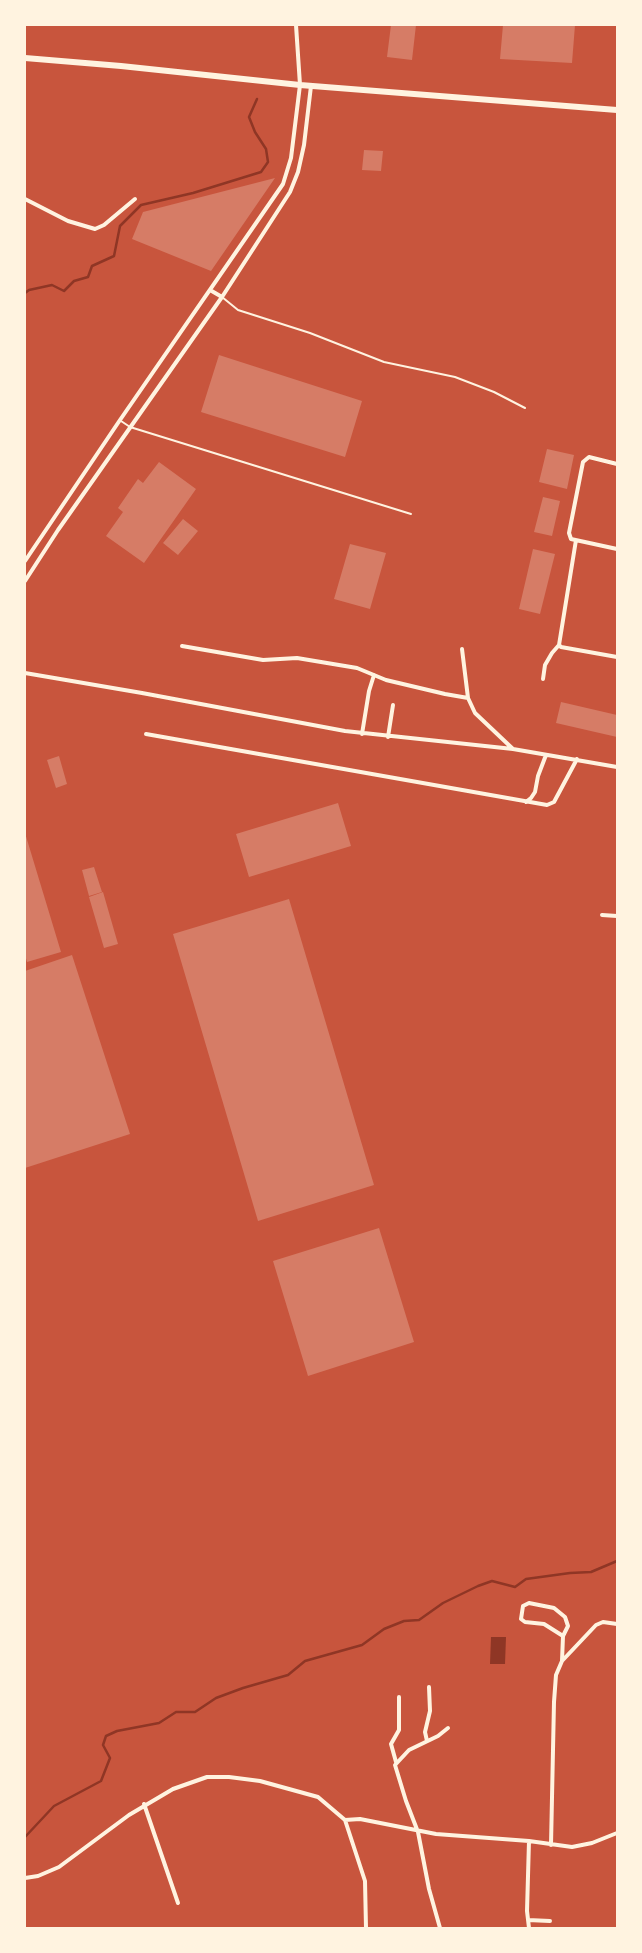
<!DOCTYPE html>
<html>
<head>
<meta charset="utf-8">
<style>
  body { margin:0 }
  #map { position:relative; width:642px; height:1953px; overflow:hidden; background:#c8553d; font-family:Merriweather,serif }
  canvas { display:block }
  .frame { position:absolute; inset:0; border:26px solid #fff3e0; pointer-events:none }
</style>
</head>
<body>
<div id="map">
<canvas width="642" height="1953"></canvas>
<div class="frame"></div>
</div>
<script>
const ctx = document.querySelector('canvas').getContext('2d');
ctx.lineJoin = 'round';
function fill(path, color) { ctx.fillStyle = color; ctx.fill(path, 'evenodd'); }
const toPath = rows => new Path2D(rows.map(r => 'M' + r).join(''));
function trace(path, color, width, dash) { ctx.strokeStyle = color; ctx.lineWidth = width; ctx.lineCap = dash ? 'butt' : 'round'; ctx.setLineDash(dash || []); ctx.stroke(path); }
fill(toPath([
  [491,1637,506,1637,505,1664,490,1664]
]), '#8f3625');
trace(toPath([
  [25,293,29,290,52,285,64,291,74,281,88,277,92,266,114,256,120,226,141,205,193,193,261,172,268,162,266,149,255,132,249,117,257,99],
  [25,1837,54,1806,101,1781,110,1758,103,1745,106,1736,117,1731,159,1723,176,1712,195,1712,216,1698,243,1688,288,1675,305,1661,362,1645,384,1629,404,1621,419,1620,443,1603,478,1586,492,1581,515,1587,526,1579,570,1573,591,1572,617,1561]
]), '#8f3625', 2.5);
fill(toPath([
  [391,25,416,25,412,60,387,57],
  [503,25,575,25,572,63,500,59],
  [364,150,383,151,381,171,362,170],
  [275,178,211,271,132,239,143,212],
  [219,355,362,401,345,457,201,412],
  [547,449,574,455,567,489,539,482],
  [159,462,196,489,144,563,106,536,123,512,118,508,138,479,143,483],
  [543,497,560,501,552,536,534,532],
  [183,519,198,531,178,555,163,543],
  [350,544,386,553,370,609,334,599],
  [533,549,555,554,540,614,519,609],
  [561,702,617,715,617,737,556,723],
  [59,756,67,784,56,788,47,760],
  [338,803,351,846,249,877,236,834],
  [25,833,61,952,27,962,25,955],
  [94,867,102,892,89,896,82,870],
  [103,892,118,944,104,948,89,897],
  [289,899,374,1185,258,1221,173,934],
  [72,955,130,1134,25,1168,25,971],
  [379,1228,414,1342,308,1376,273,1261]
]), '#d67c66');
trace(toPath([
  [222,297,238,310,310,333,384,362,455,377,494,392,525,408],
  [121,421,130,427,411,514]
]), '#fff3e0', 2);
trace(toPath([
  [25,199,68,221,95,229,104,225,135,199],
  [210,290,222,297],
  [617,464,589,457,583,462,569,533,571,539,617,549],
  [576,540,559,645,561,647,617,657],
  [25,561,120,420,283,184,291,158,300,85,296,25],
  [25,581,58,530,222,297,290,192,298,172,304,145,311,86],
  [182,646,263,660,297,658,357,668,386,680,445,694,468,698,475,713,513,749],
  [462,649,468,698],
  [25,673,142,693,345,731,513,749,617,767],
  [543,679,545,665,552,653,559,645],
  [146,734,547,805,554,802,577,759],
  [362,734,369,691,374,675],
  [388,737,393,705],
  [526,802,531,798,535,792,538,776,546,755],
  [602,915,617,916],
  [562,1661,563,1636,568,1626,565,1617,554,1608,529,1603,523,1606,521,1619,525,1622,544,1624,563,1636],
  [427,1741,425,1732,430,1711,429,1687],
  [396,1762,391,1744,399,1730,399,1697],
  [144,1804,178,1903],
  [345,1820,360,1819,436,1834,529,1841,572,1847,592,1843,617,1833],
  [529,1841,527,1911,529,1928],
  [551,1845,554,1702,556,1675,562,1661,596,1625,603,1622,617,1624],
  [25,1878,38,1876,59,1867,129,1815,173,1789,207,1777,229,1777,260,1781,318,1797,345,1820,365,1881,366,1928],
  [528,1920,550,1921],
  [440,1928,429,1889,418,1832,406,1801,395,1765,409,1750,438,1736,448,1728]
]), '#fff3e0', 4);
trace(toPath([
  [25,58,121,66,300,85,617,110]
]), '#fff3e0', 6);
</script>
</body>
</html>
